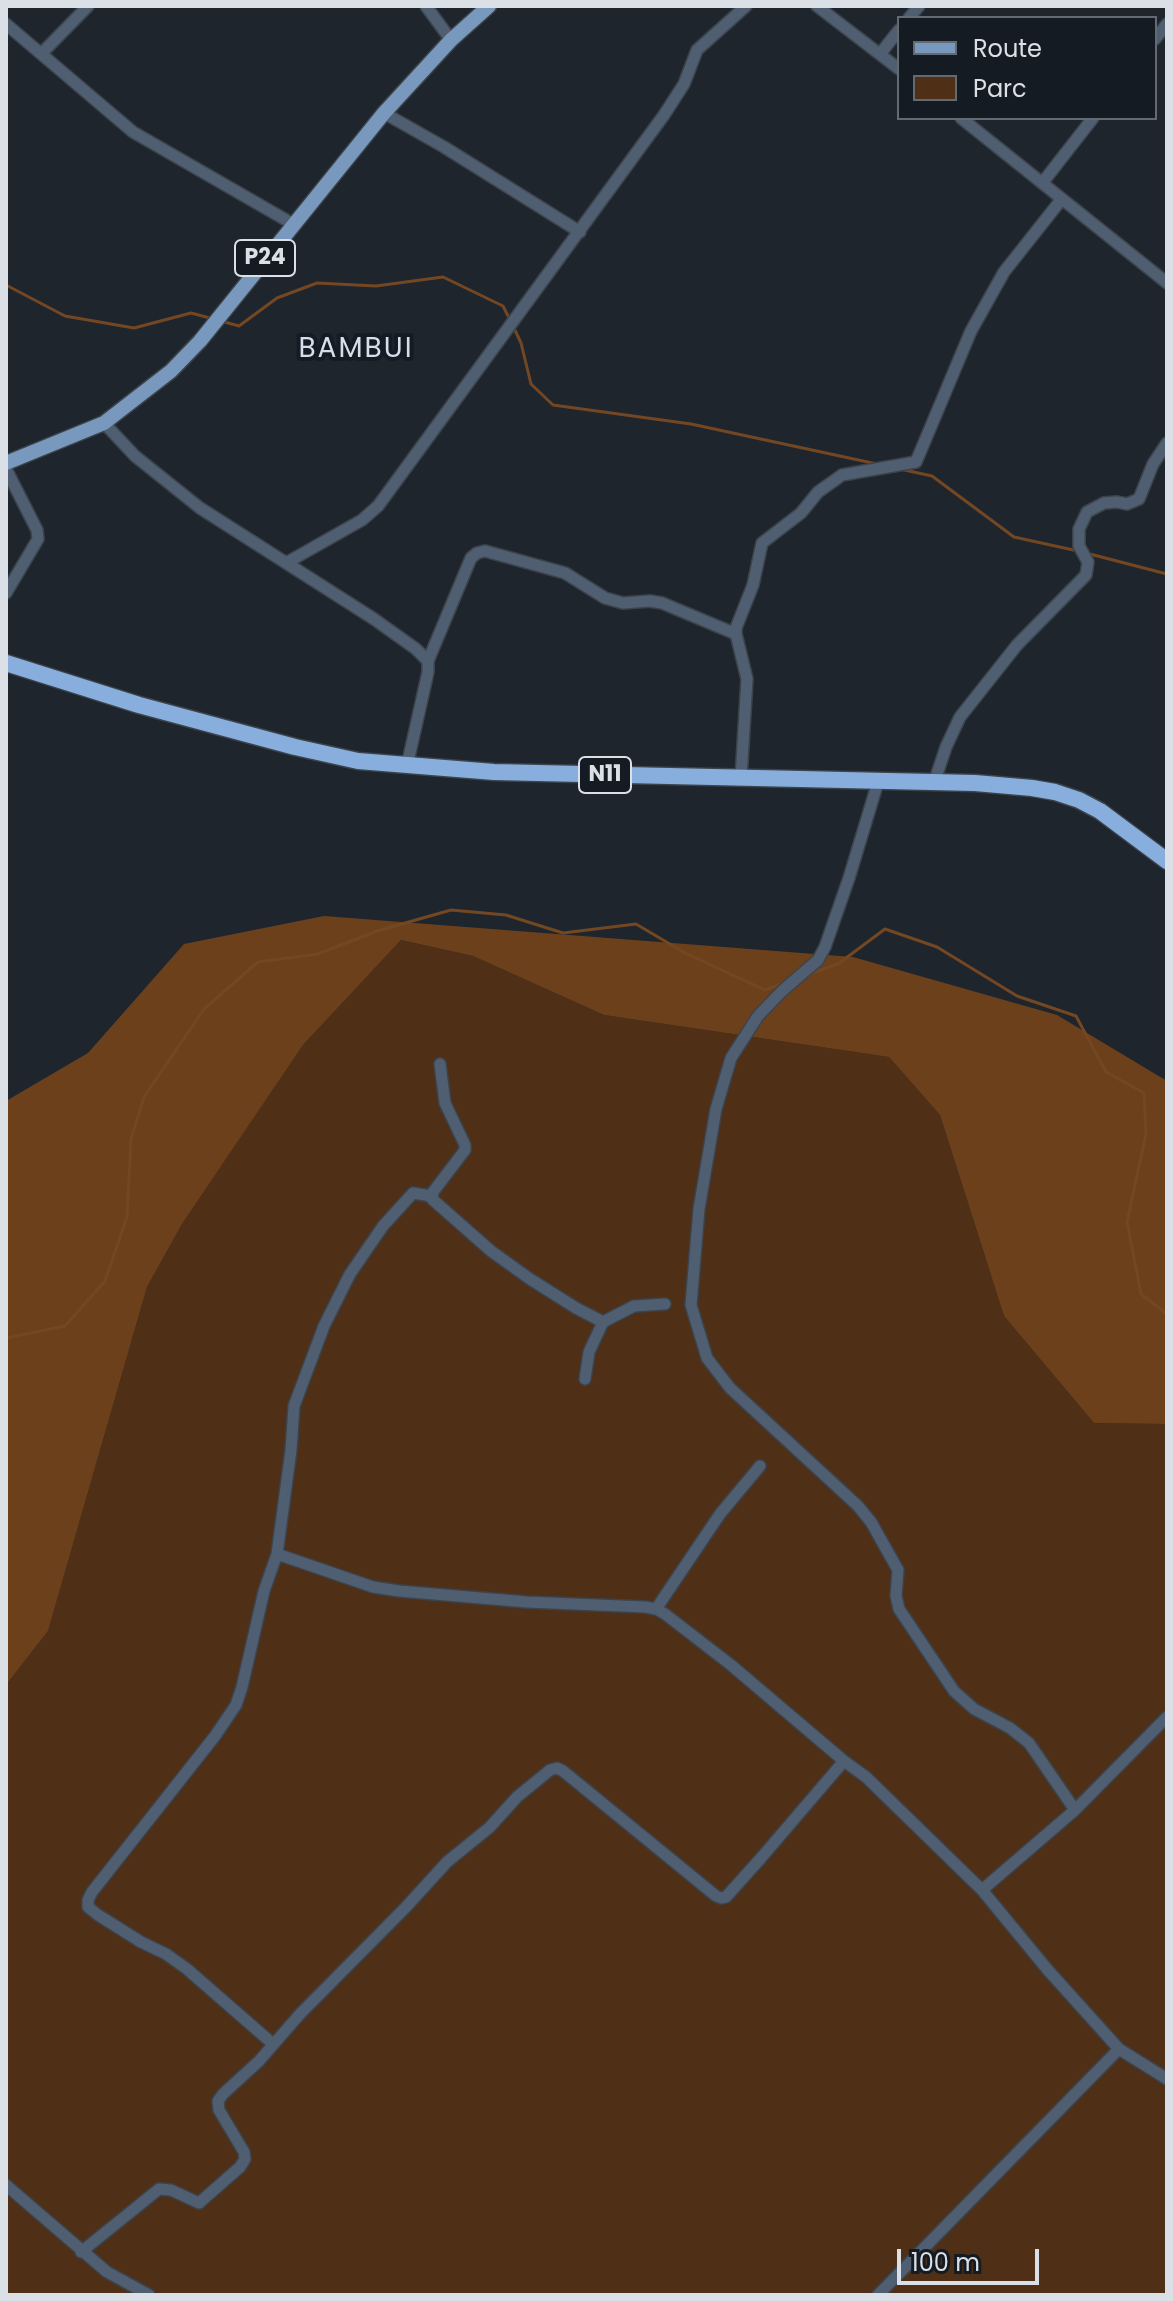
<!DOCTYPE html>
<html>
<head>
<meta charset="utf-8">
<style>
  body { margin:0 }
  #map { position:relative; width:1173px; height:2301px; overflow:hidden; background:#1e252d; font-family:Poppins,sans-serif }
  canvas { display:block }
  .frame { position:absolute; inset:0; border:8px solid #dbe0e6; pointer-events:none }
  .legend { position:absolute; left:897px; top:16px; width:260px; height:104px; box-sizing:border-box; background:#141b23; border:2px solid #646a71; margin:0; padding:10px 14px; list-style:none; font-size:24px; color:#dbe0e6 }
  .legend li { display:flex; align-items:center; gap:16px; height:40px }
  .legend b { width:40px; border:2px solid #646a71 }
  .scale { position:absolute; left:897px; top:2249px; width:142px; height:36px; box-sizing:border-box; border:4px solid #dbe0e6; border-top:0; padding-left:10px; font-size:24px; line-height:28px; white-space:nowrap; color:#dbe0e6; -webkit-text-stroke:6px #141b23; paint-order:stroke }
</style>
</head>
<body>
<div id="map">
<canvas width="1173" height="2301"></canvas>
<div class="frame"></div>
<ul class="legend">
<li><b style="height:10px;background:#7898be"></b>Route</li>
<li><b style="height:22px;background:#4f2f16"></b>Parc</li>
</ul>
<div class="scale">100 m</div>
</div>
<script>
const ctx = document.querySelector('canvas').getContext('2d');
ctx.lineJoin = 'round';
function fill(path, color) { ctx.fillStyle = color; ctx.fill(path, 'evenodd'); }
const toPath = rows => new Path2D(rows.map(r => 'M' + r).join(''));
function trace(path, color, width, dash) { ctx.strokeStyle = color; ctx.lineWidth = width; ctx.lineCap = dash ? 'butt' : 'round'; ctx.setLineDash(dash || []); ctx.stroke(path); }
function write(font, color, halo, rows, align = 'center') {
  ctx.font = font + ' Poppins,sans-serif'; ctx.lineWidth = 8; ctx.setLineDash([]); ctx.textBaseline = 'middle'; ctx.strokeStyle = halo; ctx.fillStyle = color; for (const [text, x, y, turn = 0] of rows) {
    ctx.save(); ctx.translate(x, y); ctx.rotate((+turn || 0) * Math.PI / 180); ctx.textAlign = isNaN(turn) ? turn : align; if (halo) ctx.strokeText(text, 0, 0); ctx.fillText(text, 0, 0); ctx.restore();
  }
}
fill(toPath([
  [401,940,473,956,604,1015,889,1057,940,1115,1004,1316,1094,1423,1167,1424,1167,2295,6,2295,6,1685,48,1631,147,1287,182,1224,303,1045]
]), '#4f2f16');
fill(toPath([
  [324,916,853,957,1057,1015,1167,1081,1167,1424,1094,1423,1004,1316,940,1115,889,1057,604,1015,473,956,401,940,303,1045,182,1224,147,1287,48,1631,6,1685,6,1101,88,1053,184,944]
]), '#6d401c');
trace(toPath([
  [6,285,65,316,134,328,191,313,210,318],
  [221,321,239,326,277,298,317,283,376,286,443,277,503,306,510,320],
  [513,326,521,343,531,384,553,405,691,424,877,464],
  [900,469,932,476,1014,537,1078,551],
  [1086,553,1167,574],
  [806,975,838,964,885,929,937,947,1017,996,1076,1016,1106,1072,1144,1093,1146,1134,1127,1222,1141,1294,1167,1314],
  [6,1338,65,1326,105,1281,127,1217,131,1139,144,1097,204,1009,258,962,318,954,377,931,451,910,506,915,563,933,636,924,685,953,765,990,784,983]
]), '#744723', 3);
const minor = toPath([
  [426,6,451,40],
  [817,6,899,69],
  [909,18,919,6],
  [6,24,133,132,293,224],
  [1155,39,1167,24],
  [42,53,88,6],
  [880,54,899,30],
  [384,113,444,147,580,232],
  [961,118,1167,283],
  [1043,182,1093,118],
  [104,423,135,456,200,508,374,619,416,649,428,661,428,672,407,766],
  [6,469,37,530,38,539,6,593],
  [286,563,362,520,378,506,664,115,684,84,697,50,746,6],
  [428,661,471,558,477,553,485,551,565,573,605,598,623,603,650,601,662,603,736,634],
  [741,778,747,679,736,634,736,628,753,585,762,543,801,513,818,492,842,475,916,462,971,331,1004,272,1061,200],
  [878,782,849,878,825,947,818,960,782,991,758,1016,731,1058,716,1109,699,1209,691,1305,707,1358,730,1388,858,1506,871,1522,898,1570,896,1596,899,1609,954,1691,974,1709,1010,1728,1029,1743,1075,1810],
  [934,783,946,747,960,717,1017,645,1086,575,1088,562,1079,546,1079,529,1087,512,1104,503,1117,502,1127,504,1139,499,1153,464,1167,443],
  [440,1064,445,1103,465,1145,465,1150,433,1192,432,1199,491,1251,530,1279,576,1308,603,1322],
  [585,1379,589,1352,603,1322,634,1306,665,1304],
  [277,1554,373,1587,399,1591,527,1602,645,1607,656,1609,665,1614,731,1665,844,1761,866,1777,982,1890,1047,1969,1119,2049,1167,2079],
  [656,1609,720,1514,760,1466],
  [982,1890,1075,1810,1167,1717],
  [273,2044,187,1969,166,1954,141,1942,98,1915,88,1907,88,1900,92,1892,215,1736,236,1705,242,1687,264,1591,277,1554,291,1450,294,1406,324,1326,350,1274,383,1226,413,1193,431,1196],
  [6,2185,107,2272,149,2295],
  [81,2252,159,2189,171,2190,199,2203,240,2167,245,2159,244,2152,219,2110,218,2101,223,2094,259,2061,300,2014,406,1907,447,1862,490,1827,517,1797,550,1770,557,1768,563,1771,716,1896,721,1898,726,1897,761,1858,844,1761],
  [878,2295,1119,2049]
]);
const major = toPath([
  [6,463,104,423,171,371,200,341,384,113,451,40,489,6]
]);
const highway = toPath([
  [6,663,139,705,295,747,358,761,494,772,975,783,1032,788,1055,792,1079,800,1100,811,1167,861]
]);
trace(minor, '#3c434b', 14);
trace(major, '#3c434b', 17);
trace(highway, '#3c434b', 19);
trace(minor, '#4f5e71', 11);
trace(major, '#7898be', 14);
trace(highway, '#88aedd', 16);
for (const [x, y, w] of [
  [265,258,60],
  [605,775,52]
]) { const box = new Path2D(); box.roundRect(x - w / 2, y - 18, w, 36, 6); ctx.fillStyle = '#141b23'; ctx.fill(box); trace(box, '#dbe0e6', 2); }
write('bold 22px', '#dbe0e6', null, [
  ["P24",265,258],
  ["N11",605,775]
]);
ctx.letterSpacing = '2px';
write('28px', '#d5deea', '#141b23', [
  ["BAMBUI",356,350]
]);
ctx.letterSpacing = '0px';
</script>
</body>
</html>
